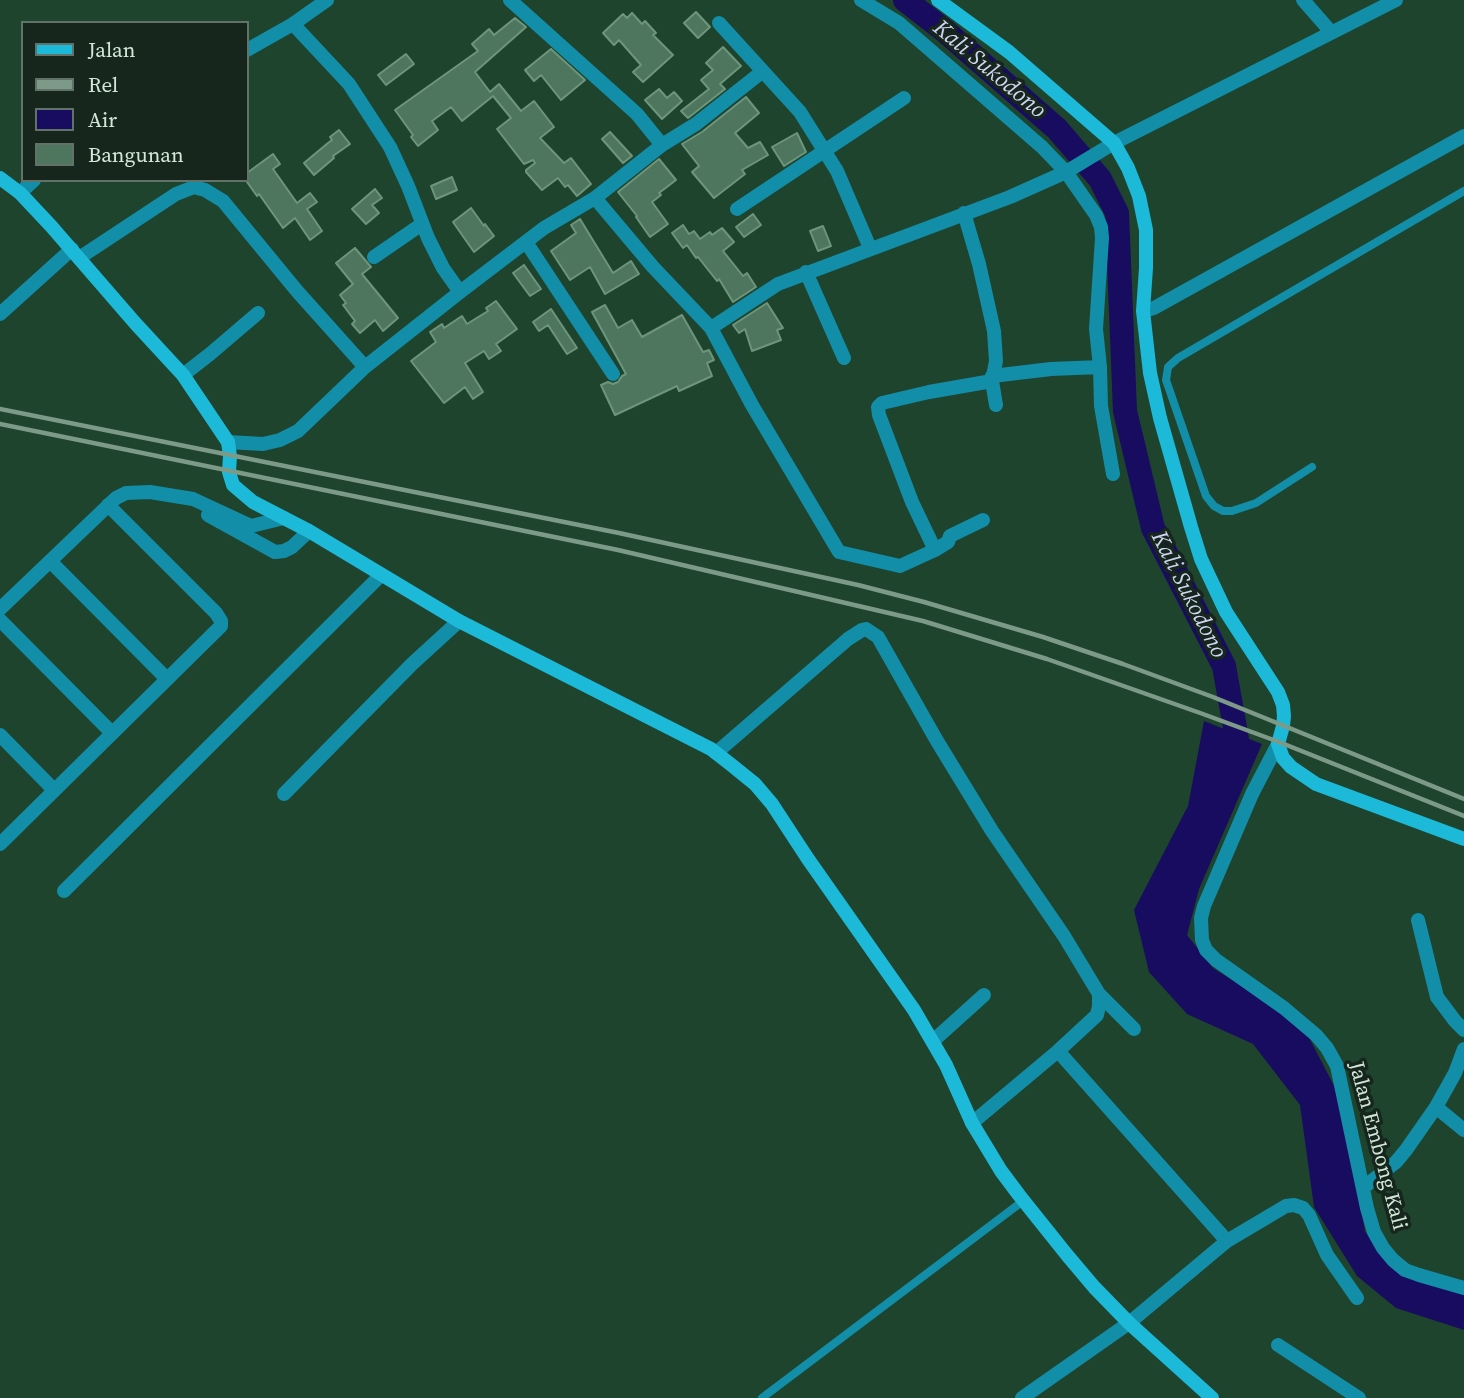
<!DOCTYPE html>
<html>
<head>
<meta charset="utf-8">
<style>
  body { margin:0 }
  #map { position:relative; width:1464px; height:1398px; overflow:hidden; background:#1e442e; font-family:"Source Serif 4",serif }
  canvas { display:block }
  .legend { position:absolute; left:21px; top:21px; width:228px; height:161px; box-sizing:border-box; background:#16261c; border:2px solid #617368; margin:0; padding:9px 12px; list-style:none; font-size:21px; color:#d2e7d9 }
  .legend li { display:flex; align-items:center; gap:14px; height:35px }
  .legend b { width:35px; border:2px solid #617368 }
</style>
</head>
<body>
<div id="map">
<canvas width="1464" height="1398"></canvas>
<ul class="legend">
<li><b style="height:9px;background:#1cb9d9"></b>Jalan</li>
<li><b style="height:9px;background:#7d9a89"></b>Rel</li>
<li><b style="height:19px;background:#180c60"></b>Air</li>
<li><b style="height:19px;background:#4e755d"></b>Bangunan</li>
</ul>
</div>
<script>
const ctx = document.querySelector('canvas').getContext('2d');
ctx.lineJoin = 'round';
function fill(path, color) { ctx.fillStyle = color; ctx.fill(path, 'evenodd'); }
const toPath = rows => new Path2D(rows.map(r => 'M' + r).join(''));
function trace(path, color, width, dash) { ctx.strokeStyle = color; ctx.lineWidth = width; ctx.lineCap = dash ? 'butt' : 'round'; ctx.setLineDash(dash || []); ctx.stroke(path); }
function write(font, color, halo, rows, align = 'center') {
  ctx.font = font + ' "Source Serif 4",serif'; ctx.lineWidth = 7; ctx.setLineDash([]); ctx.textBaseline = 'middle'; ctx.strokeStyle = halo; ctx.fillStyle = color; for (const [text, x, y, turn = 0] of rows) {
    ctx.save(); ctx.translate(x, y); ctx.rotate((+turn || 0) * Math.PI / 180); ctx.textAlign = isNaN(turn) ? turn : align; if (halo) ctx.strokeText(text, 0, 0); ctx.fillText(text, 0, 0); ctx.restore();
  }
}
fill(toPath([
  [1204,721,1262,744,1199,889,1187,935,1213,968,1302,1024,1346,1109,1365,1232,1402,1271,1464,1291,1464,1330,1396,1308,1357,1276,1314,1207,1300,1105,1253,1044,1187,1014,1149,972,1134,910,1188,806]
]), '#180c60');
trace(toPath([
  [905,0,945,31,1057,129,1100,179,1117,213,1125,411,1153,528,1224,666,1237,739,1229,765]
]), '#180c60', 24);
const building = toPath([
  [696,12,710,27,698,38,684,23,696,12],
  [632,13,642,24,645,21,656,33,653,35,673,55,643,82,633,72,641,65,619,40,614,45,603,33,623,14,627,18,632,13],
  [515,18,526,27,475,72,490,92,499,84,521,111,534,101,554,127,540,138,564,163,571,158,591,184,577,196,568,185,565,187,558,178,542,190,526,172,526,170,535,163,533,160,524,164,497,129,511,118,493,96,462,121,451,107,432,121,438,130,418,146,411,137,413,135,395,110,478,51,472,44,489,29,494,35,515,18],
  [723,47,741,66,720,84,725,89,688,118,681,111,709,89,701,80,713,70,706,63,723,47],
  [551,49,585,80,561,100,541,75,534,81,525,70,551,49],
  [406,54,414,64,386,85,378,75,406,54],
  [659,89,667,98,674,92,682,101,662,119,645,100,659,89],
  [746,97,759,113,735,133,748,148,760,142,768,155,742,170,745,174,714,198,692,172,699,166,682,144,702,132,746,97],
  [339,130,350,144,333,156,334,158,314,175,304,163,328,143,332,140,330,137,339,130],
  [610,132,632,156,623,163,602,139,610,132],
  [797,133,806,152,784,166,772,147,797,133],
  [273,154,280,164,273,169,297,203,310,193,317,202,307,209,322,231,310,240,295,218,283,228,259,194,257,196,247,182,247,173,273,154],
  [659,159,676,180,659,193,661,195,652,202,668,224,650,237,636,217,637,216,618,192,659,159],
  [452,177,457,190,436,199,431,186,452,177],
  [375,189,382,198,372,205,379,213,366,224,352,209,375,189],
  [471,208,484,226,485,224,494,236,474,252,453,222,471,208],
  [753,214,761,225,744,237,736,227,753,214],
  [580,219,613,273,631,261,639,274,605,294,590,267,570,280,551,251,576,233,571,225,580,219],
  [683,225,689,234,694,231,700,239,710,232,712,235,722,228,734,242,723,251,743,276,747,273,756,287,733,302,719,279,717,281,698,257,696,258,687,245,683,248,672,233,683,225],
  [823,226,831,246,818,251,810,231,823,226],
  [355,248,371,267,362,274,398,318,383,331,375,320,360,333,352,324,355,321,343,305,346,303,340,295,353,284,336,263,355,248],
  [524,265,541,289,530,296,513,273,524,265],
  [496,301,517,329,496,344,501,351,489,359,484,351,465,363,483,392,473,399,465,387,444,403,411,361,436,342,430,332,442,324,444,328,462,316,467,324,488,311,486,308,496,301],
  [767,303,783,328,777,330,781,340,752,351,745,329,739,333,733,325,767,303],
  [605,305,618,328,632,320,642,337,682,315,703,352,709,350,714,360,707,363,712,376,679,391,677,386,615,415,601,385,608,382,613,384,618,382,622,376,626,374,592,312,605,305],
  [551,309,577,348,567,354,548,325,539,331,533,322,551,309]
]);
fill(building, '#4e755d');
trace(building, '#6d957c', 2);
trace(toPath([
  [1312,467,1256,503,1232,511,1223,511,1214,506,1206,496,1166,380,1168,367,1178,358,1464,191],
  [762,1398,1023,1201]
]), '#128ea8', 8);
trace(toPath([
  [510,0,637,114,662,145],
  [861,0,899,23,1042,147,1066,172,1096,215,1101,227,1102,238,1096,329,1100,367,1101,406,1113,474],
  [1303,0,1331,32],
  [719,23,800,112,837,171,870,248],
  [293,24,349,84,390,147,408,186,428,238,443,268,460,292],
  [247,50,293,24,327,0],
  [20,193,34,180],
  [595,198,653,267,711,328,752,405,839,552,900,566,935,550,948,542,950,536,983,520],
  [737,209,904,98],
  [964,213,979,264,994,331,996,361,992,381,996,405],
  [526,242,613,374],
  [374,257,422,224],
  [79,258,176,194,194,187,205,190,223,201,297,291,365,367],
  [806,272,844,358],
  [1143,311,1154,308,1464,136],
  [0,314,72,249],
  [711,328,778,284,1010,197,1066,172,1114,143,1396,0],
  [183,375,210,354,258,313],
  [992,376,1051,369,1100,367],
  [228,442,263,444,280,440,298,431,365,367,460,292,544,228,595,198,662,145,696,124,763,71],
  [208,515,275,552,284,551,292,547,309,531],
  [935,550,912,502,879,415,878,407,882,403,929,392,992,381],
  [50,561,167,679],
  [0,609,116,498,126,493,150,492,193,499,251,526,284,518],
  [0,620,112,733],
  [0,735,54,790],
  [1278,744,1252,794,1204,906,1201,918,1202,940,1206,950,1216,960,1284,1008,1316,1035,1327,1048,1337,1066,1367,1208,1374,1232,1383,1248,1393,1260,1405,1270,1419,1275,1464,1288],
  [716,753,848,639,862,630,866,629,878,637,937,741,992,831,1064,936,1099,994,1099,1006,1097,1015,1058,1051,972,1123],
  [284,794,412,664,459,621],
  [0,844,221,626,221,621,216,613,108,505],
  [64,891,381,575],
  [1418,920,1437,997,1455,1021,1464,1030],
  [1099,994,1134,1029],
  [933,1041,984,995],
  [1058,1051,1227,1241],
  [1436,1107,1464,1130],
  [1364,1187,1396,1162,1406,1150,1436,1107,1455,1073,1464,1049],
  [1278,1345,1359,1398],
  [1022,1398,1129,1323,1227,1241,1286,1206,1294,1205,1303,1208,1309,1215,1327,1255,1357,1298]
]), '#128ea8', 14);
trace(toPath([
  [938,0,1009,52,1114,143,1128,168,1139,196,1146,230,1146,268,1143,311,1150,373,1160,418,1191,527,1201,559,1226,612,1278,692,1283,705,1284,716,1283,726,1278,744,1283,758,1291,767,1316,784,1464,839],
  [0,178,20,193,51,226,135,323,183,375,228,442,230,456,229,472,233,485,253,502,309,531,459,621,711,749,729,763,755,784,772,804,808,859,914,1010,946,1065,972,1123,1001,1171,1019,1195,1067,1255,1094,1287,1129,1323,1212,1398]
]), '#1cb9d9', 14);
trace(toPath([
  [0,409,619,533,858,585,924,602,1043,637,1123,664,1213,697,1464,799],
  [0,424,618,550,923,621,1047,659,1203,714,1279,742,1464,816]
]), '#7d9a89', 4.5);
write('21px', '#d2e7d9', '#16261c', [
  ["Jalan Embong Kali",1377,1146,75]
]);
write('italic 23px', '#ced4f1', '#16261c', [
  ["Kali Sukodono",989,70,40],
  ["Kali Sukodono",1188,595,63]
]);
</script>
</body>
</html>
